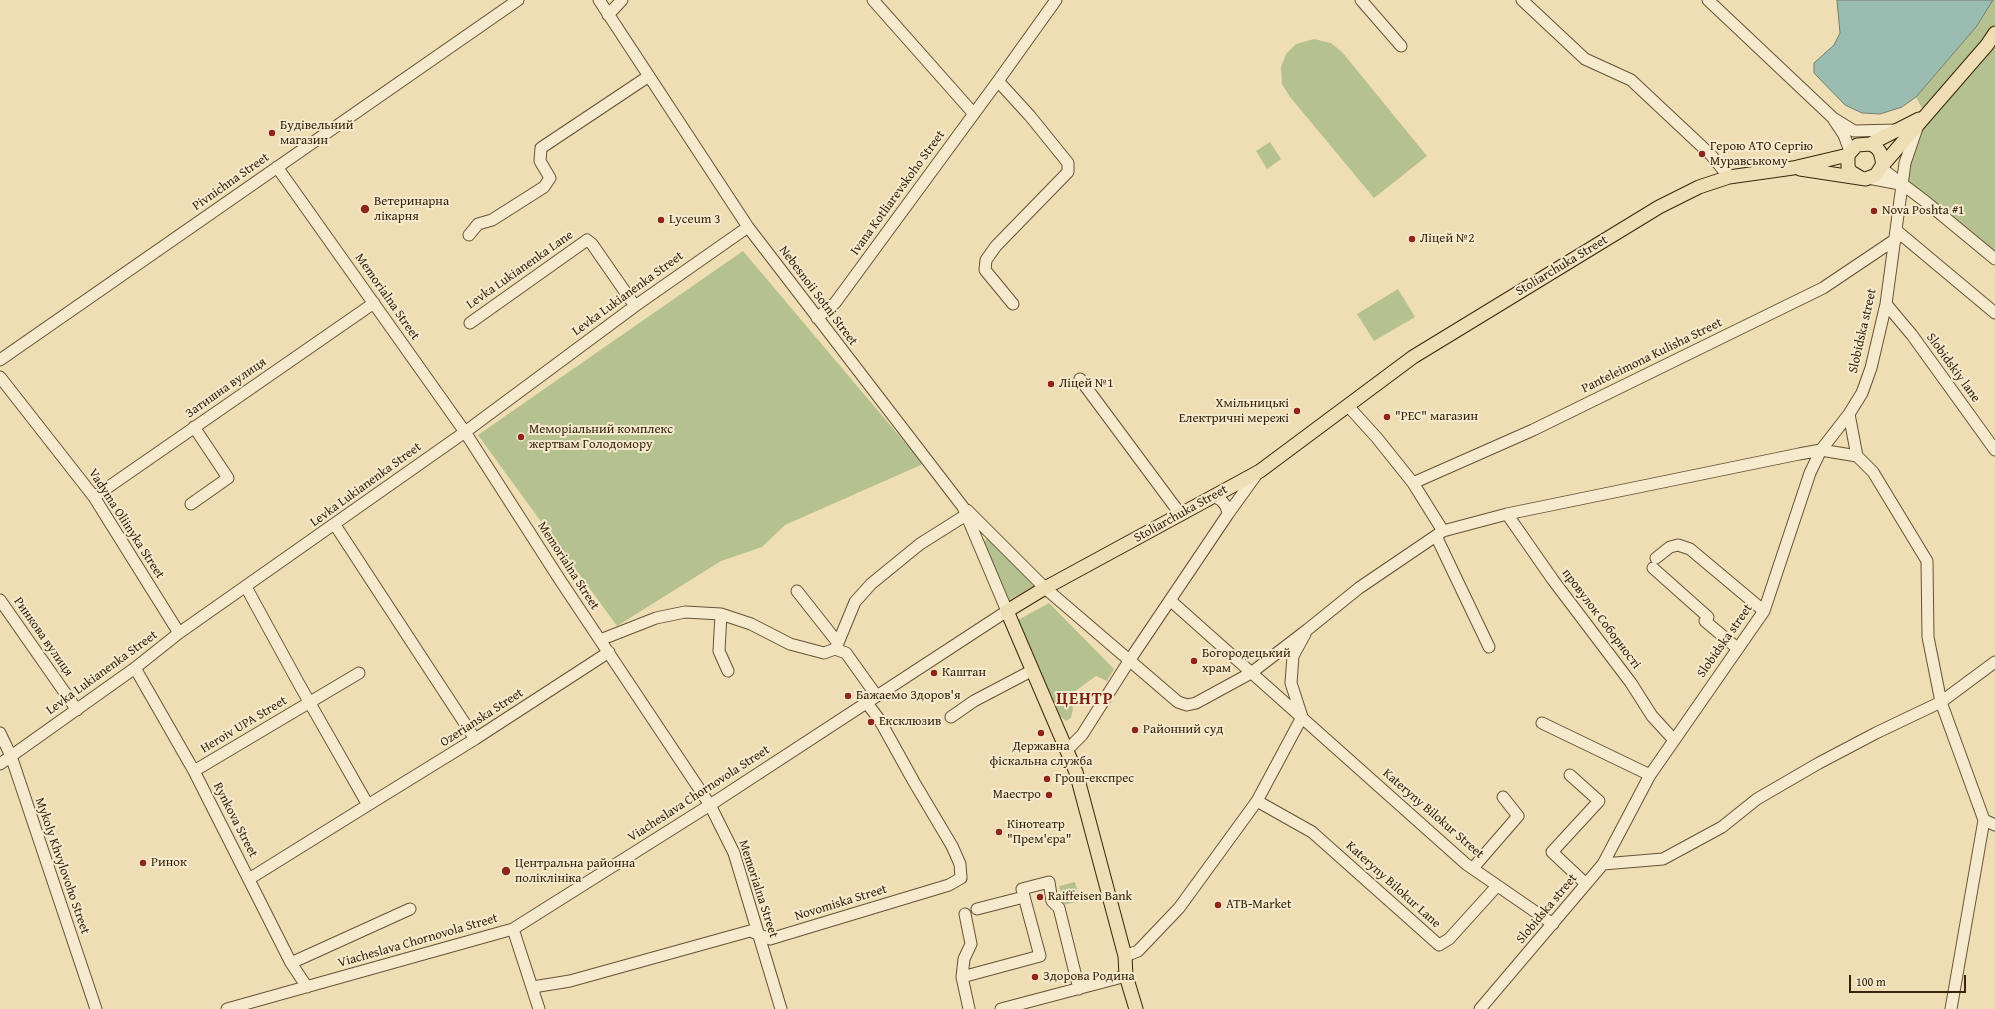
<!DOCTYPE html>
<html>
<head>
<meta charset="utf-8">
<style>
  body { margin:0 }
  #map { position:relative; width:1995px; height:1009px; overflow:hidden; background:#efdeb3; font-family:"Gentium Book Plus",serif }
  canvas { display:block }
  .scale { position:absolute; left:1849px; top:975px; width:117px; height:18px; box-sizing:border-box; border:2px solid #38240c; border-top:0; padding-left:5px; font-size:12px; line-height:14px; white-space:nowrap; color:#38240c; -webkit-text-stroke:3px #f5eace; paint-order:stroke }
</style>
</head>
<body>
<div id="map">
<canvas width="1995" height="1009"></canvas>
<div class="scale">100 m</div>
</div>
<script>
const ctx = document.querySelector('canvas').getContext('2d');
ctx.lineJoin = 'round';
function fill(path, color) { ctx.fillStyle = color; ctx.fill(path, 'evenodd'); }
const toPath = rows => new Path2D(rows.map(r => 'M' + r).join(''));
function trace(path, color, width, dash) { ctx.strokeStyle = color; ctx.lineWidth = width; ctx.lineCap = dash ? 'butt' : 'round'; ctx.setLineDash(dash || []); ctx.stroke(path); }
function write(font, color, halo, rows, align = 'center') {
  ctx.font = font + ' "Gentium Book Plus",serif'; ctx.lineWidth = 4; ctx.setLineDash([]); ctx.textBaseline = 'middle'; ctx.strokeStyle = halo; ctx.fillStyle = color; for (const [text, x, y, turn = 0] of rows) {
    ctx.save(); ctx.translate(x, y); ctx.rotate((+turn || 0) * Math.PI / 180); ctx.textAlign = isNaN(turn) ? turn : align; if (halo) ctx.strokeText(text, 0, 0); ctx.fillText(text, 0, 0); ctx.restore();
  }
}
fill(toPath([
  [1993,0,1995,0,1995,259,1902,185,1926,116,1916,97,1976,27],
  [1314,39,1331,43,1342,52,1427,156,1374,198,1290,97,1282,84,1281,67,1286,54,1296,44],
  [1270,142,1281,159,1267,169,1256,151],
  [743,251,923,464,785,525,762,547,721,561,617,626,478,435],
  [1398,289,1415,317,1374,341,1357,314],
  [989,537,1036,585,1009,600,983,542],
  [1049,603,1114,669,1107,681,1096,676,1067,697,1073,708,1071,718,1066,721,1060,716,1018,620],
  [1075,882,1080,901,1064,905,1059,886]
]), '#b5c28f');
const water = toPath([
  [1837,0,1993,0,1976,27,1916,97,1902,107,1880,114,1862,113,1845,105,1814,73,1814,63,1834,45,1840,33,1837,0]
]);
fill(water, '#9abcb1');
trace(water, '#737f6f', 1);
const minor = toPath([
  [873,0,974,114],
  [1361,0,1401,46],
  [1522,0,1585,59,1631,80,1711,155,1729,177],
  [1708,0,1833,118,1854,131,1897,130],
  [608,15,622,0],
  [998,81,1056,0],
  [1834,120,1844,135,1850,151],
  [277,167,465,432,560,580,710,805,734,853,781,1009],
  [1881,168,1926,202,1995,259],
  [1868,178,1900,184],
  [1897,231,1995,313],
  [469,235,478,224,492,220,544,187,550,178,540,161,541,148,649,76],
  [1886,304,1912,335,1995,450],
  [817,318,835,303,998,81,1030,116,1068,163,1068,172,996,246,986,260,985,270,1013,304],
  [470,323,587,240,592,244,635,306],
  [0,360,518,0],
  [0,377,94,497,179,633],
  [1080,379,1181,515],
  [1348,406,1377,438,1413,483,1443,531],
  [1849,414,1857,456],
  [1413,483,1533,430,1823,288,1896,239],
  [1213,496,1221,500,1226,506,1228,514],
  [94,497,374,303],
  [191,504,228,478,194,427],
  [967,510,1045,588,1178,702,1187,705,1196,703,1251,673,1307,630,1359,588,1443,531,1507,514,1799,454,1821,450,1857,456,1873,472,1927,561,1928,637,1941,702,1984,820,1995,825],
  [1507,514,1553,580,1631,683,1652,716,1674,740],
  [335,525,475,739],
  [1436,536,1489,647],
  [1656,558,1670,547,1678,545,1690,549,1764,611],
  [1653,568,1708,617,1705,621,1737,648],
  [246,587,299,684,368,805,249,879],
  [0,600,77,710],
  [1171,601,1466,864,1553,924],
  [721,614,751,624,790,644,824,653,835,649,838,643,797,591],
  [600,640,656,618,685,612,721,614,719,651,728,671],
  [838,643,855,602,871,584,920,544,966,515],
  [835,649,846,653,876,695],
  [135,668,194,771,291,963,307,987],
  [951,717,974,701,1033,670],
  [1542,723,1650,775],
  [0,733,11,756,96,1009],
  [1068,749,1082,735,1129,661,1228,514,1259,471],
  [0,764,135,668,179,633,465,432,635,306,748,227],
  [194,771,359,673],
  [1570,775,1599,801,1552,852,1586,884],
  [1257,801,1312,832,1439,945,1449,939,1497,886],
  [368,805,475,739,609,652],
  [1603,864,1663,859,1722,827,1757,799,1819,763,1876,733,1941,702,1995,662],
  [1473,868,1518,816,1503,797],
  [977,909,1024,897],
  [965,914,971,944,964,959,962,977,969,1009],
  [513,929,539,1009],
  [1125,956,1138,951,1179,908,1257,801,1302,717,1291,683,1293,656,1305,634],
  [291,963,410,909],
  [962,977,1040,956,1022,889,1049,882,1052,901,1059,908,1079,989],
  [533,987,570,981,750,931,770,939,949,885,961,878,960,864,952,846,914,782,879,719,866,702],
  [227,1009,513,929,710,805,1007,611,963,507,748,227,599,0],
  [1001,1009,1126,976],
  [1480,1009,1603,864,1650,775,1764,611,1810,473,1821,450,1849,414,1862,393,1871,368,1886,304,1905,163,1917,128],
  [1951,1009,1984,820]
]);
const major = toPath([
  [1870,144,1919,119],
  [1882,166,1987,45,1995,33],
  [1800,169,1866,179,1868,178,1876,175,1883,164,1880,152,1876,147,1870,144,1857,145,1848,155,1848,167,1851,172,1861,178],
  [1136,1009,1126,976,1125,956,1076,772,1007,611,1045,588,1260,471,1413,357,1659,207,1699,187,1729,177,1793,168,1848,155]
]);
trace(minor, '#665236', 13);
trace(major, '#38240c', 15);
trace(minor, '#f5eace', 11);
trace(major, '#efdeb3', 13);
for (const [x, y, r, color] of [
  [272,133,4,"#8f2418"],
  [1702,154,4,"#8f2418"],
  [365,209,5,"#8f2418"],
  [1874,211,4,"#8f2418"],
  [661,220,4,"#8f2418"],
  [1412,239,4,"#8f2418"],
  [1051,384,4,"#8f2418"],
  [1297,411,4,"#8f2418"],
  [1387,417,4,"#8f2418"],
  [521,437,4,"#8f2418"],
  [1194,661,4,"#8f2418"],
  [934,673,4,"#8f2418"],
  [848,696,4,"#8f2418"],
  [871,722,4,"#8f2418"],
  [1135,730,4,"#8f2418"],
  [1041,733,4,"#8f2418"],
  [1047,779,4,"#8f2418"],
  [1049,795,4,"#8f2418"],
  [999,832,4,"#8f2418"],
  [143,863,4,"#8f2418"],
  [506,871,5,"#8f2418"],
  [1040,897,4,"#8f2418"],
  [1218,905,4,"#8f2418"],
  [1035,977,4,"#8f2418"]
]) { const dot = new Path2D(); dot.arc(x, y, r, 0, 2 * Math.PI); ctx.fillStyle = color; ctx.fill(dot); trace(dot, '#f5eace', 1.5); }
write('13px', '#38240c', '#f5eace', [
  ["Будівельний",280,126],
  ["магазин",280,141],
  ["Герою АТО Сергію",1710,147],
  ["Муравському",1710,162],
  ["Ветеринарна",374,202],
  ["лікарня",374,217],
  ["Nova Poshta #1",1882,211],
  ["Lyceum 3",669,220],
  ["Ліцей №2",1420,239],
  ["Ліцей №1",1059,384],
  ["Хмільницькі",1289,404,"right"],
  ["Електричні мережі",1289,419,"right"],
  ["\"РЕС\" магазин",1395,417],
  ["Меморіальний комплекс",529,430],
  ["жертвам Голодомору",529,445],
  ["Богородецький",1202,654],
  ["храм",1202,669],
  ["Каштан",942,673],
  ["Бажаемо Здоров'я",856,696],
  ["Ексклюзив",879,722],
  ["Районний суд",1143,730],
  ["Державна",1041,747,"center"],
  ["фіскальна служба",1041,762,"center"],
  ["Грош-експрес",1055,779],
  ["Маестро",1041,795,"right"],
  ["Кінотеатр",1007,825],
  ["\"Прем'єра\"",1007,840],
  ["Ринок",151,863],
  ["Центральна районна",515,864],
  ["поліклініка",515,879],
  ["Raiffeisen Bank",1048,897],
  ["ATB-Market",1226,905],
  ["Здорова Родина",1043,977]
], 'left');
write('13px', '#38240c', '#f5eace', [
  ["Pivnichna Street",231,182,-35],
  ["Ivana Kotliarevskoho Street",898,193,-54],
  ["Stoliarchuka Street",1562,266,-31],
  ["Levka Lukianenka Lane",520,270,-35],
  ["Levka Lukianenka Street",628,294,-36],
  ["Nebesnoii Sotni Street",818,296,53],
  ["Memorialna Street",387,297,55],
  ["Slobidska street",1863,331,-77],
  ["Panteleimona Kulisha Street",1652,356,-26],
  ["Slobidskiy lane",1953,368,54],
  ["Затишна вулиця",226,388,-35],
  ["Levka Lukianenka Street",366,485,-36],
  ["Stoliarchuka Street",1181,514,-29],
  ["Vadyma Oliinyka Street",126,524,57],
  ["Memorialna Street",568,566,57],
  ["провулок Соборності",1601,619,53],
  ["Ринкова вулиця",43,637,55],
  ["Slobidska street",1725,641,-55],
  ["Levka Lukianenka Street",102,673,-36],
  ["Ozerianska Street",482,718,-33],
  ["Heroiv UPA Street",244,725,-31],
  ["Viacheslava Chornovola Street",699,794,-33],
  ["Kateryny Bilokur Street",1433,814,41],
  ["Rynkova Street",235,820,63],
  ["Mykoly Khvylovoho Street",62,866,71],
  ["Kateryny Bilokur Lane",1393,885,42],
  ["Memorialna Street",758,889,72],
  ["Novomiska Street",841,903,-17],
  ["Slobidska street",1547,909,-50],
  ["Viacheslava Chornovola Street",418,941,-16]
]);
ctx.letterSpacing = '1px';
write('bold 17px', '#7a1f14', '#f5eace', [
  ["ЦЕНТР",1085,700]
]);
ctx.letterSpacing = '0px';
</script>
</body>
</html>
